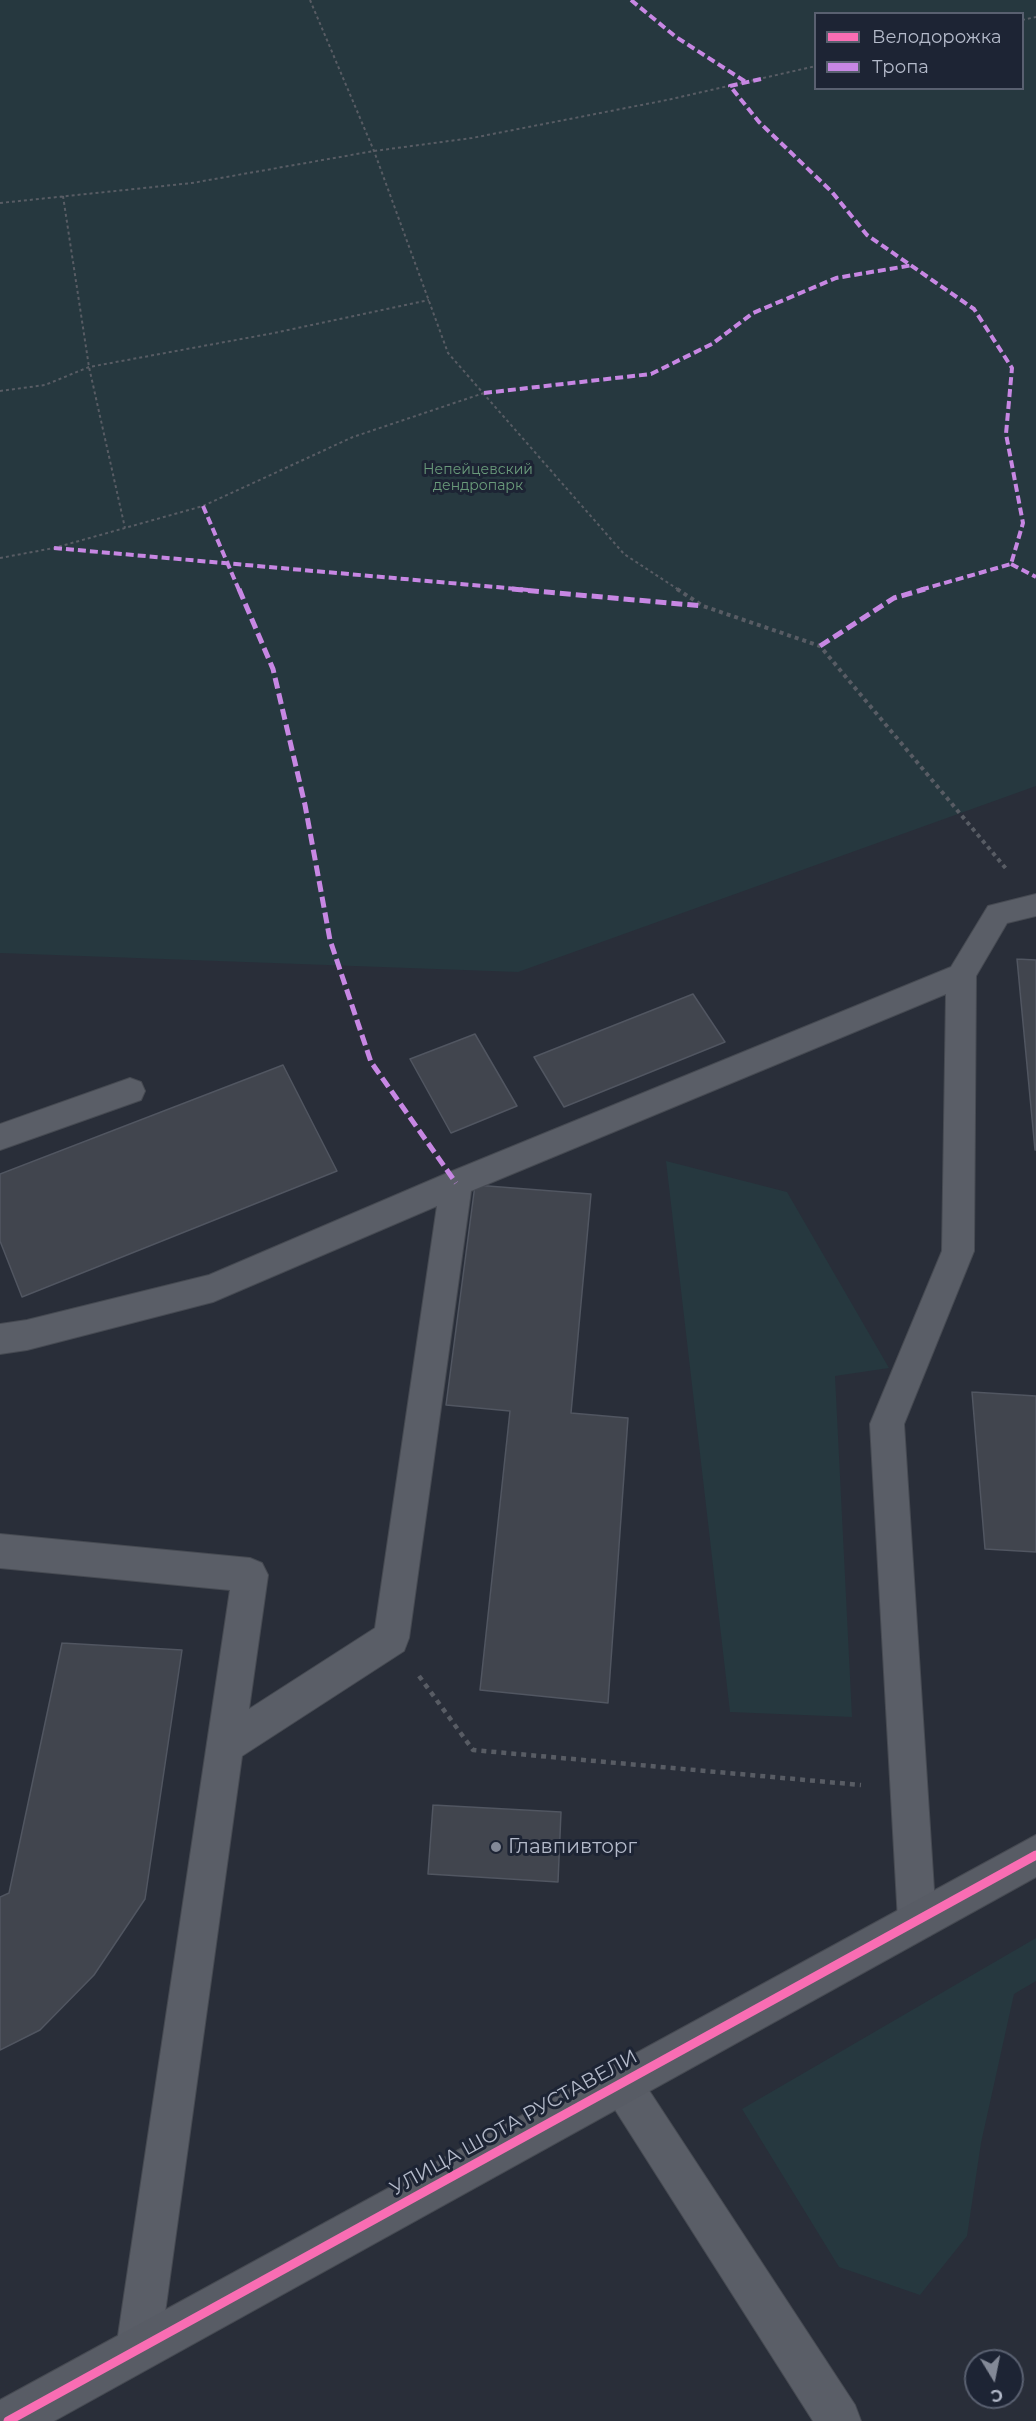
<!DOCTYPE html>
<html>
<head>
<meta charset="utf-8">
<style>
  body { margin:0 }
  #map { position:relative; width:1036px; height:2421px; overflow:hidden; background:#292e39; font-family:Montserrat,sans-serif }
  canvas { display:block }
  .legend { position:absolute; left:814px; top:12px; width:210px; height:78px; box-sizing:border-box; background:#1d2434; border:2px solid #596070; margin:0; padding:8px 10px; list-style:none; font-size:18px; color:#b4baca }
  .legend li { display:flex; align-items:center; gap:12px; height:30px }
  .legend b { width:30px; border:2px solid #596070 }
  .north { position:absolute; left:964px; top:2349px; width:60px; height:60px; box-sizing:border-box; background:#1d2434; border:2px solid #596070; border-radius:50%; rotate:170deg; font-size:16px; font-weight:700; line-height:24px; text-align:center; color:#b4baca }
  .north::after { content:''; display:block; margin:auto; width:21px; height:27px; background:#838997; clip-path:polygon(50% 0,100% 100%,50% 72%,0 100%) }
</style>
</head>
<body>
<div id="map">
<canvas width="1036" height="2421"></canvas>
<ul class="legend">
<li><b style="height:8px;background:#f96db3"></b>Велодорожка</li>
<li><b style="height:8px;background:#c787e3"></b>Тропа</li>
</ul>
<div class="north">С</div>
</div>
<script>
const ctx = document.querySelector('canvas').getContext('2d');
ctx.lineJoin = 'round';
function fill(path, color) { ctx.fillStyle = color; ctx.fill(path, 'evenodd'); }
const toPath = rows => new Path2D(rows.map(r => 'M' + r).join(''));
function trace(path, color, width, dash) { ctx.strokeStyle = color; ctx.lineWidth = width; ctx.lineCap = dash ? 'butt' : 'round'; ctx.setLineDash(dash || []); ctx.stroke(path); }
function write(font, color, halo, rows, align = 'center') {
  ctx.font = font + ' Montserrat,sans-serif'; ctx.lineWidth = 6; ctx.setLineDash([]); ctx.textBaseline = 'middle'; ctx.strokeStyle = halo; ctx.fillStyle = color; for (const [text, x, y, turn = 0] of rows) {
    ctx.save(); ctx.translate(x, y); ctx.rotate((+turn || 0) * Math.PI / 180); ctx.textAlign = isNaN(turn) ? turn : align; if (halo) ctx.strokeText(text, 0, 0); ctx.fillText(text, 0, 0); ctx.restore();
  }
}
fill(toPath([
  [0,0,1036,0,1036,786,518,972,0,953],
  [816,14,1022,14,1022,88,816,88],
  [666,1161,787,1192,889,1368,835,1376,852,1717,730,1712],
  [1036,1938,1036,1981,1014,1994,981,2143,967,2236,920,2295,839,2267,742,2109]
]), '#26383f');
const building = toPath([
  [1017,959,1036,960,1036,1150,1035,1150,1017,959],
  [693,994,725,1042,564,1107,534,1057,693,994],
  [475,1034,517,1106,451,1133,410,1059,475,1034],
  [283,1065,337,1171,22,1297,0,1241,0,1174,283,1065],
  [475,1185,591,1194,571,1413,628,1418,608,1703,480,1690,510,1411,446,1405,475,1185],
  [972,1392,1036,1396,1036,1552,985,1549,972,1392],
  [62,1643,182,1650,145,1899,94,1975,40,2030,0,2050,0,1897,9,1893,62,1643],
  [433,1805,561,1812,558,1882,428,1874,433,1805]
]);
fill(building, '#41454e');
trace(building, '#515661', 1.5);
const lane = toPath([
  [1036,894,1036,916,1007,923,976,976,974,1251,904,1424,936,1921,931,1935,917,1940,903,1935,898,1921,870,1424,942,1251,946,994,471,1191,409,1638,404,1651,242,1756,160,2349,153,2364,138,2371,123,2364,116,2349,230,1590,0,1568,0,1534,250,1558,262,1563,268,1575,249,1709,375,1628,437,1206,213,1302,27,1350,0,1354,0,1324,27,1320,209,1275,445,1174,951,967,988,906,1036,894],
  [130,1078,141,1082,145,1091,141,1100,0,1150,0,1124,130,1078],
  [621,2063,635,2069,855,2405,861,2421,813,2421,607,2097,601,2083,607,2069,621,2063]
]);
const secondary = toPath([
  [1036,1835,1036,1877,54,2421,0,2421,0,2400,1036,1835]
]);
trace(lane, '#464a52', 2);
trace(secondary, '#464a52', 2);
trace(toPath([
  [310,0,374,151,448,353,624,554,679,590],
  [1022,20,1036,17],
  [63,196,89,367,125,528],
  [0,203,192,183,374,151,472,138,667,100,816,66],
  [0,391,45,385,89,367,274,333,429,300],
  [0,558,54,548,203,506,353,437,484,393]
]), '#585c64', 2, [3, 3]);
trace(toPath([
  [677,589,703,606,820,646,1008,871]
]), '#585c64', 4, [4, 4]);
trace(toPath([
  [419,1676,473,1750,861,1785]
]), '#585c64', 4.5, [5, 5]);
fill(lane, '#5a5e67');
fill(secondary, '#585c65');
trace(toPath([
  [631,0,676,37,746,82],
  [761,79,730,86,759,122,832,192,867,235,974,309,1012,368,1006,434,1023,523,1011,564,920,590],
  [484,393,651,374,712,344,753,313,836,278,913,265],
  [203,506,239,590],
  [54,548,529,590],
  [1011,564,1036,577]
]), '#c787e3', 4, [8, 4]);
trace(toPath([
  [239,589,273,669,305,805,330,940,371,1062,456,1183],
  [512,589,703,606],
  [820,646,894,598,925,589]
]), '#c787e3', 5, [11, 5]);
trace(toPath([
  [8,2421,1036,1855]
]), '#f96db3', 9);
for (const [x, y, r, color] of [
  [496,1847,6,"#838997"]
]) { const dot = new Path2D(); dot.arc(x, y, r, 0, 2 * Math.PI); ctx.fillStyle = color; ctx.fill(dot); trace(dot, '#1d2434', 2); }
write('14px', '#6a9b7b', '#1d2434', [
  ["Непейцевский",478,470],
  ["дендропарк",478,486]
]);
write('20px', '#b4baca', '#1d2434', [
  ["Главпивторг",508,1847]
], 'left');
write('20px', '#b4baca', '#1d2434', [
  ["УЛИЦА ШОТА РУСТАВЕЛИ",514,2123,-29]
]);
</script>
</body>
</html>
